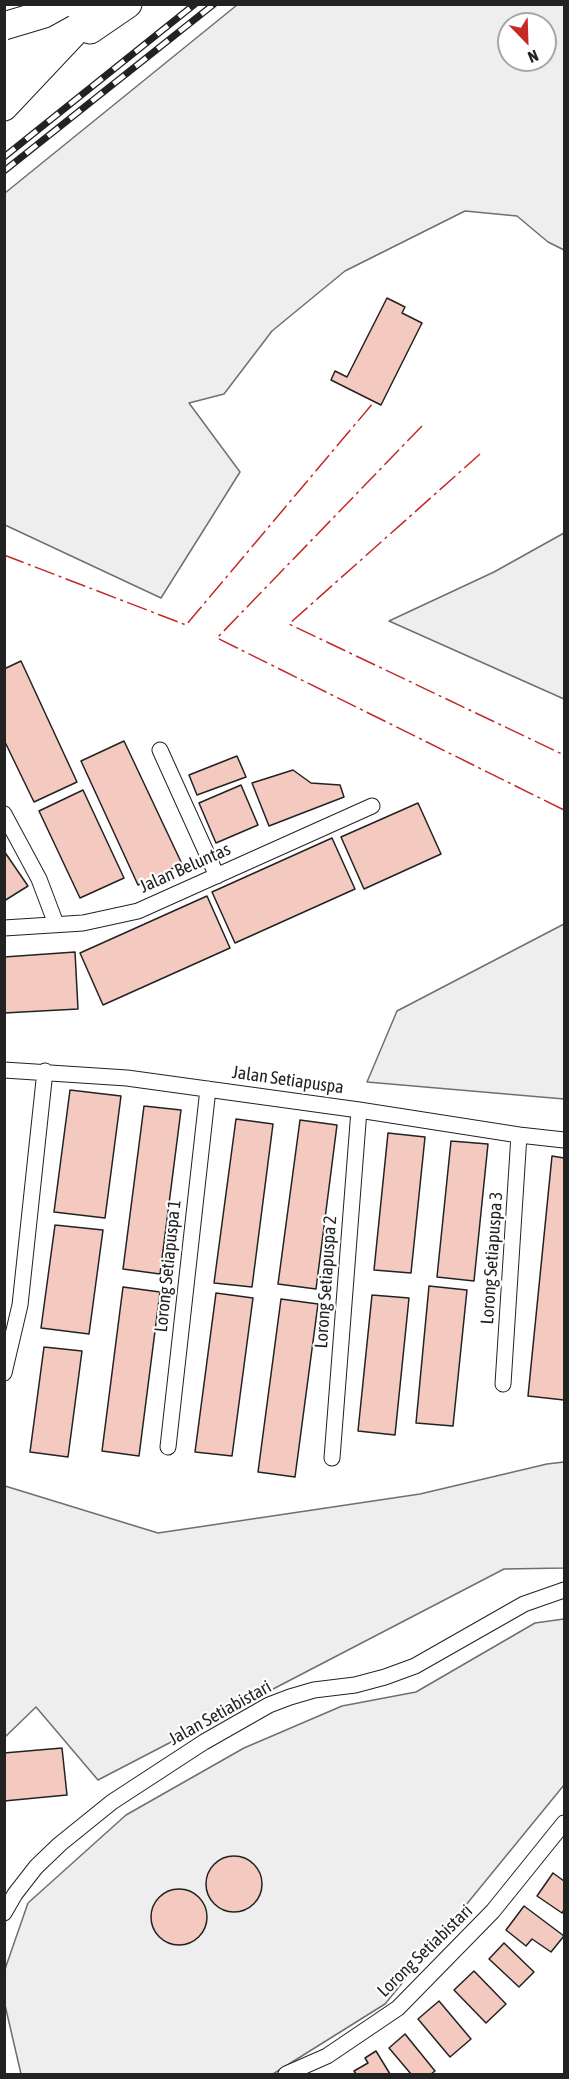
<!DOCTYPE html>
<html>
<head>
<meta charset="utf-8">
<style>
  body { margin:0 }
  #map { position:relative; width:569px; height:2079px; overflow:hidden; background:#fff; font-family:"Asap Condensed",sans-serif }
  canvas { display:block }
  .frame { position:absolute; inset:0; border:6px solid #222; pointer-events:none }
  .north { position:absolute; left:497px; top:12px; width:60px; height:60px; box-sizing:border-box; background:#fff; border:2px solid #a7a7a7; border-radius:50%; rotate:157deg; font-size:16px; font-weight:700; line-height:24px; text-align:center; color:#222 }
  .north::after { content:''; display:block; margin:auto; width:21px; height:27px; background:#c62828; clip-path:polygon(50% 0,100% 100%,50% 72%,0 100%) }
</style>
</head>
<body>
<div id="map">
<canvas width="569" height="2079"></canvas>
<div class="frame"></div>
<div class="north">N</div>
</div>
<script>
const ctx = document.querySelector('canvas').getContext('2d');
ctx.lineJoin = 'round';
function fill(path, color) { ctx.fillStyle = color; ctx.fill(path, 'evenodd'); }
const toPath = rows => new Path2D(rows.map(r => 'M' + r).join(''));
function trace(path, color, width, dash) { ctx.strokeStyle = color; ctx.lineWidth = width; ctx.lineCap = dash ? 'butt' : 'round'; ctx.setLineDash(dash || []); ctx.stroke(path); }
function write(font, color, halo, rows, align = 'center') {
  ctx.font = font + ' "Asap Condensed",sans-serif'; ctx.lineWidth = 4.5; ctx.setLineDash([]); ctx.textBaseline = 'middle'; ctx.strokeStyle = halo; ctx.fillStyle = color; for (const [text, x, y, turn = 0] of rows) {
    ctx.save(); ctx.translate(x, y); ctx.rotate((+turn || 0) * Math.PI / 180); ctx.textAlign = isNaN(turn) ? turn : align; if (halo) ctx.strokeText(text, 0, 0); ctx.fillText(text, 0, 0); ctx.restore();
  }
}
const green = toPath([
  [237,5,564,5,564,250,548,242,517,216,465,211,345,271,272,331,224,394,189,403,240,472,161,598,5,525,5,193,237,5],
  [509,24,545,24,545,60,509,60,509,24],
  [564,533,564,699,389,621,494,572,564,533],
  [564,924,564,1099,367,1082,397,1011,564,924],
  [564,1462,564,1568,504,1569,98,1780,36,1707,5,1737,5,1486,158,1533,420,1494,547,1464,564,1462],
  [564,1619,564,1785,385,2004,273,2074,21,2074,5,2005,4,1972,28,1903,126,1815,244,1748,342,1706,416,1692,535,1623,564,1619]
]);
fill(green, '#eee');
trace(green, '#6f6f6f', 1.5);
const building = toPath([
  [387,298,405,307,402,313,422,323,381,405,331,380,335,371,347,377,387,298],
  [21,661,77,782,34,802,4,740,4,669,21,661],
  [124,741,182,864,138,885,81,761,124,741],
  [237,756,246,777,197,795,189,775,237,756],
  [293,770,311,783,340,785,344,797,269,826,252,783,293,770],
  [241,785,258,825,216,843,199,803,241,785],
  [83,790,124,878,80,898,39,811,83,790],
  [418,803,441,854,364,889,341,837,418,803],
  [332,838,355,889,235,943,212,892,332,838],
  [4,851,28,886,4,901,4,851],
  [207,896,230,948,103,1005,80,953,207,896],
  [75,952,78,1009,4,1013,4,957,75,952],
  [70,1090,121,1096,105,1218,54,1212,70,1090],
  [144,1106,181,1110,160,1274,123,1269,144,1106],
  [236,1119,273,1124,252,1287,214,1283,236,1119],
  [300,1120,337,1125,316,1289,278,1284,300,1120],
  [388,1133,425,1137,411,1273,374,1270,388,1133],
  [451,1141,488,1144,474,1281,437,1277,451,1141],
  [552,1156,564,1158,564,1400,528,1396,552,1156],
  [55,1225,103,1230,89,1334,41,1328,55,1225],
  [429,1286,467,1290,453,1426,416,1423,429,1286],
  [123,1287,160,1292,139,1456,102,1451,123,1287],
  [216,1293,253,1298,232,1456,195,1452,216,1293],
  [372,1295,409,1298,395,1435,358,1431,372,1295],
  [281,1299,318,1304,295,1477,258,1472,281,1299],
  [44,1347,82,1351,68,1457,30,1452,44,1347],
  [62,1748,67,1795,4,1801,4,1753,62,1748],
  '206 1884a28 28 0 1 1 56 0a28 28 0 1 1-56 0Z',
  [553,1873,564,1881,564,1910,562,1913,537,1896,553,1873],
  '151 1917a28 28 0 1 1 56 0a28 28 0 1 1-56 0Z',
  [524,1906,564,1936,551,1952,532,1939,526,1946,506,1930,524,1906],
  [504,1943,534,1972,519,1987,489,1959,504,1943],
  [474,1971,506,2004,486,2023,454,1990,474,1971],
  [439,2001,471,2039,450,2057,418,2019,439,2001],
  [405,2034,435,2071,431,2074,411,2074,389,2048,405,2034],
  [376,2051,390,2074,356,2074,354,2071,368,2063,365,2058,376,2051]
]);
fill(building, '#f3c9c0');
trace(building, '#222', 1.5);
const street = toPath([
  [160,750,217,876],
  [4,814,39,879,56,924],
  [4,928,83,923,138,911,372,806],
  [4,1070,127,1078,359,1110,519,1135,564,1140],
  [4,1373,20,1305,45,1071],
  [503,1384,519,1135],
  [168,1447,208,1089],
  [332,1458,359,1110],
  [4,1913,15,1894,36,1867,60,1844,112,1802,204,1742,269,1705,290,1697,314,1690,355,1685,385,1677,415,1666,524,1604,564,1590],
  [286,2074,327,2056,398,2008,493,1911,564,1823]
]);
const highway = toPath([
  [90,30,128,4],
  [4,49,39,8],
  [4,82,71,4],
  [4,107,101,4]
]);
trace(street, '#222', 17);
trace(highway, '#222', 29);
trace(street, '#fff', 15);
trace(highway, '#fff', 27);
const rail = toPath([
  [4,157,195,4],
  [4,171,214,4]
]);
trace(rail, '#222', 7);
trace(rail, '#fff', 4.5, [14]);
const highwayBridge = toPath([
  [4,26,44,14,62,4]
]);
trace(highwayBridge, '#222', 29, []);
trace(highwayBridge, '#fff', 27);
trace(toPath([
  [422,426,217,638,564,810],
  [480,454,289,624,564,755],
  [4,555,186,625,374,402]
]), '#c62828', 1.5, [21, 4.5, 3, 4.5]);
write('18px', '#222', '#fff', [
  ["Jalan Beluntas",185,868,-24],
  ["Jalan Setiapuspa",288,1080,8],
  ["Lorong Setiapuspa 3",492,1258,-86],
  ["Lorong Setiapuspa 1",168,1266,-84],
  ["Lorong Setiapuspa 2",326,1282,-86],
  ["Jalan Setiabistari",220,1713,-29],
  ["Lorong Setiabistari",425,1951,-44]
]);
</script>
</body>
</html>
